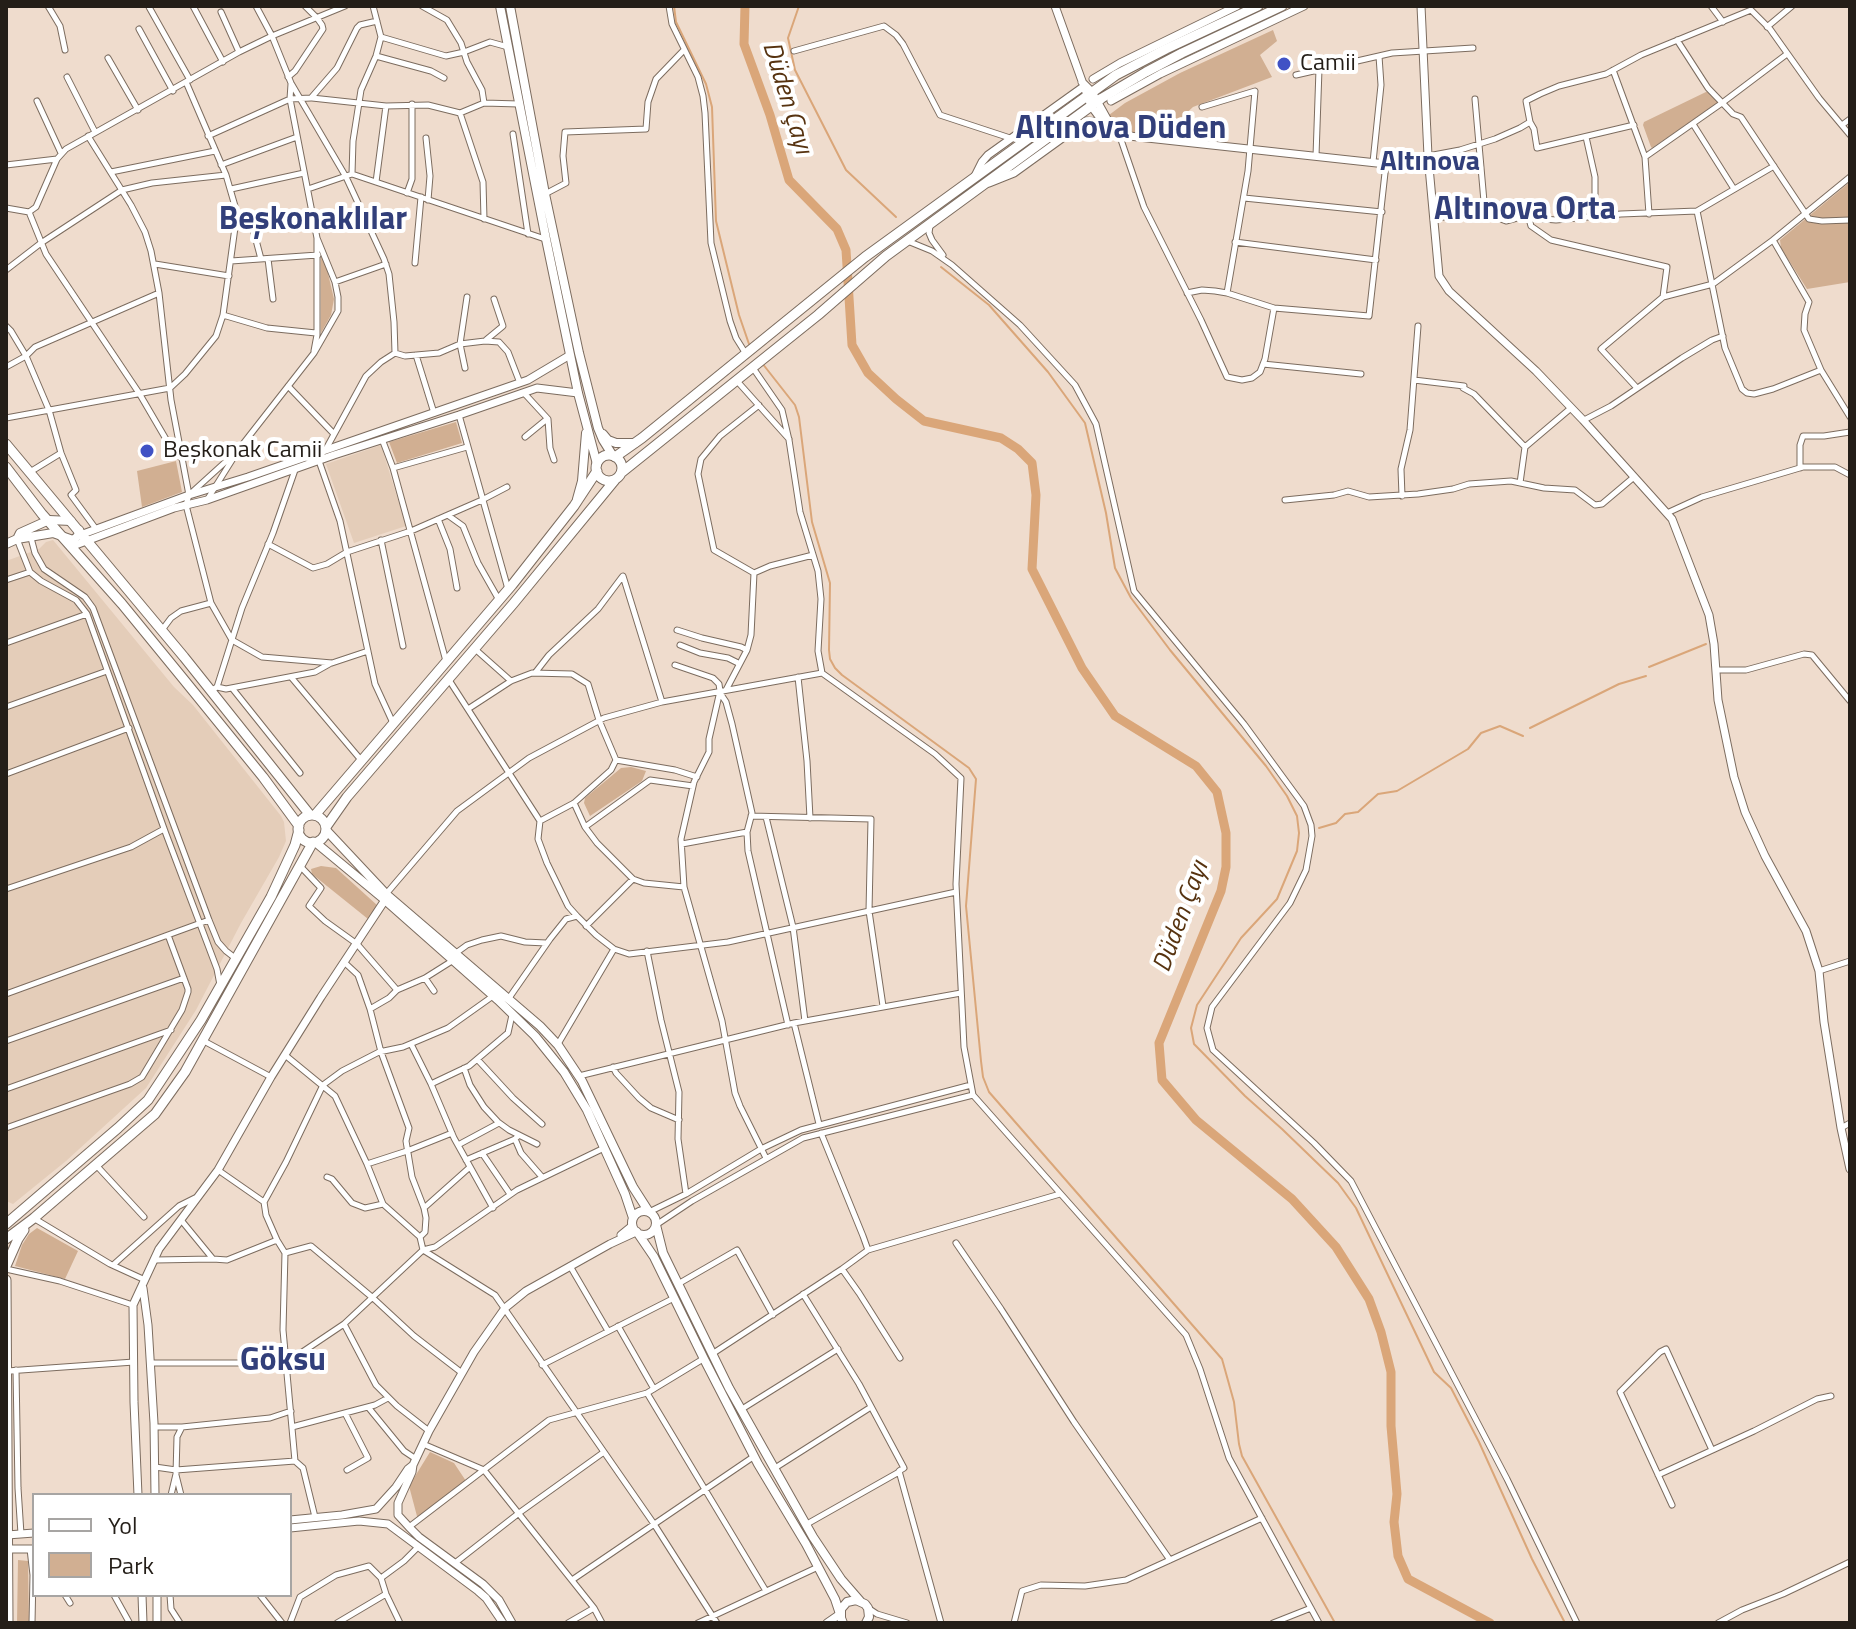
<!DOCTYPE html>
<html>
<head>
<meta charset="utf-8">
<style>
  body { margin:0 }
  #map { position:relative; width:1856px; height:1629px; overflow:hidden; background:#efdccd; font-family:"Titillium Web",sans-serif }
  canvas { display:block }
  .frame { position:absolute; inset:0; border:8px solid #241e18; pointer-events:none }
  .legend { position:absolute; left:32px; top:1493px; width:260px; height:104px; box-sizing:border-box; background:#fff; border:2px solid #a7a5a3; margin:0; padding:10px 14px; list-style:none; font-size:24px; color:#241e18 }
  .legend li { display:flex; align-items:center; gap:16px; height:40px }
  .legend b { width:40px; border:2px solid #a7a5a3 }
</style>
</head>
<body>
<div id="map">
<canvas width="1856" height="1629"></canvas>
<div class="frame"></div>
<ul class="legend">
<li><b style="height:10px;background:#fff"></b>Yol</li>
<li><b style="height:22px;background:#d1af92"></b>Park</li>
</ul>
</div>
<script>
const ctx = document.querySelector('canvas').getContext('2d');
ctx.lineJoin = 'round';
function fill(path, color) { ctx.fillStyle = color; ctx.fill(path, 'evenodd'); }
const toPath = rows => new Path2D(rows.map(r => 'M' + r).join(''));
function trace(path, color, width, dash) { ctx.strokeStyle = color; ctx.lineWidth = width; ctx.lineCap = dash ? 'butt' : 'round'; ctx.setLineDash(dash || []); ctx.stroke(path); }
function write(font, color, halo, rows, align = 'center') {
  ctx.font = font + ' "Titillium Web",sans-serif'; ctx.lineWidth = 8; ctx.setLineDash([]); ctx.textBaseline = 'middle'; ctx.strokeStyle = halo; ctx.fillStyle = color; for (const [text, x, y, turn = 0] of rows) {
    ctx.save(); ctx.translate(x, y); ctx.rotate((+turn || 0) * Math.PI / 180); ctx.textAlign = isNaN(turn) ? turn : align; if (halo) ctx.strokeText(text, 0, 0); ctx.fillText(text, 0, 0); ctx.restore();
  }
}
fill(toPath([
  [381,445,406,526,354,543,326,464],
  [53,540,174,687,193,705,281,816,284,822,286,841,279,857,241,923,196,1010,146,1088,66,1161,13,1204,6,1201,6,561,39,549,46,542]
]), '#e4cdb9');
fill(toPath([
  [1273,30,1277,41,1260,55,1272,77,1193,107,1178,121,1170,136,1131,135,1111,120,1109,115,1125,103,1180,73],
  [1708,91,1718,100,1718,103,1652,148,1651,147,1643,125,1644,122],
  [1850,182,1850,282,1807,289,1781,248,1780,240],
  [321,257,326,265,334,299,331,315,321,333],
  [456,422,462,443,397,463,389,442],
  [176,461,182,492,142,507,137,471],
  [631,767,646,771,642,781,590,816,584,803,585,798,621,768],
  [321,866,336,868,377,905,378,909,368,919,312,874,311,869],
  [37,1228,78,1251,65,1279,15,1266,22,1245,29,1234],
  [430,1452,454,1463,466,1481,418,1520,409,1486],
  [18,1560,28,1561,29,1623,17,1623]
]), '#d1af92');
trace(toPath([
  [674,6,676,22,706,84,712,107,716,221,739,315,749,344],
  [799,6,788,38,795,70,846,170,896,217],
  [941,267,989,305,1048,372,1085,423,1106,513,1115,568,1131,598,1170,650,1266,766,1287,796,1297,816,1299,833,1297,851,1277,899,1241,938,1197,1005,1191,1028,1194,1044,1245,1096,1282,1129,1338,1183,1356,1208,1434,1372,1451,1388,1479,1442,1532,1559,1565,1623],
  [762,363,795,405,799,417,812,522,830,583,829,650,830,659,835,668,842,675,969,768,976,779,966,906,981,1061,983,1077,989,1092,1222,1359,1234,1402,1239,1444,1242,1456,1335,1623],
  [1649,667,1706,644],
  [1530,728,1619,684,1646,676],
  [1319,828,1336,823,1345,814,1358,812,1378,794,1397,791,1468,749,1481,733,1500,726,1523,736]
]), '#daa679', 2);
trace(toPath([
  [745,6,744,44,770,115,789,180,837,229,846,250,852,345,868,373,896,399,924,421,1001,438,1018,449,1032,463,1036,495,1032,569,1082,668,1115,716,1196,766,1217,792,1226,833,1226,867,1221,891,1159,1043,1162,1080,1196,1120,1292,1199,1336,1247,1369,1299,1381,1332,1391,1372,1391,1426,1397,1494,1394,1522,1398,1556,1408,1579,1490,1623]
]), '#daa679', 9);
const minor = toPath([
  [48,6,60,26,65,50],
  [151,6,149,7,190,80],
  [193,6,223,62],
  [256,6,272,36,291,83,346,177,384,259,389,274,394,322,395,353,381,362,366,376,326,449],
  [422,6,447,20,461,43,467,62,482,90,484,103],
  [669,6,672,24,698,77,703,96,705,113,711,243,730,321,736,338,746,354],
  [1711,6,1723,22],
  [221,12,239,52],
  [1767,27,1792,6],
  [139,29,173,91],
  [381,37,446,56,464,52,490,42,508,47],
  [1677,40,1708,88,1733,114,1741,117,1809,219,1822,221,1850,220],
  [794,51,884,26,896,35,903,44,940,115,1010,138],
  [376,56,431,71,444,78],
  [108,58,138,110],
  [1613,70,1645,157,1649,214],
  [1296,75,1392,53,1473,48],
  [67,77,95,132],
  [288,77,295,71,323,29,322,25,317,18,305,6],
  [291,84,290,99,317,238,317,335,314,351],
  [312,98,386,106,428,105,460,113,484,103,519,104],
  [1475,99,1485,213],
  [37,101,61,153],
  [1202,107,1255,91,1248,171,1227,293],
  [460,113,483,182,484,219],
  [1530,122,1534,129,1537,148,1634,125],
  [1693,124,1734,189],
  [1842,125,1850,119],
  [1118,131,1144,207,1201,320,1227,377,1242,380,1252,378,1260,372,1265,359,1274,308],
  [513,134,528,234],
  [88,136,131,205,145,232,151,251,159,293,171,400,189,495,186,505,211,603,232,640,262,657,332,663,368,651],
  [208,136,290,99,311,98,337,68,357,28,360,25,377,21],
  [1586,137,1595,177,1595,216],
  [426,138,430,176,428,200],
  [1316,156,1319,69],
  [1428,156,1460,150,1495,139,1520,128,1530,122,1526,101,1540,94,1559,86,1606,74,1641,55,1751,10,1770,29,1819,98,1850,135],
  [1645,157,1722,103,1787,54],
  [1373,162,1381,85,1379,56],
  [6,165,57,159],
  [221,165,297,137],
  [111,172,215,151],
  [352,174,353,141,361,90,376,56,381,37,373,6],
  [376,182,386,106],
  [231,189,304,173],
  [308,189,352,174,545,239],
  [407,193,412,179,412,104],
  [545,194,566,183,563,156,565,132,646,129,648,102,656,79,683,51],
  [1244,198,1382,212],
  [6,208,29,212,36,207,57,159,66,149,239,52,272,36,345,6],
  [1697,211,1725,348,1742,389,1747,393,1754,394,1773,389,1821,370,1804,330,1805,314,1809,302,1773,240,1850,177],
  [29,212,46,254,139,393,170,446,181,458],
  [238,213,252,225,261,259],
  [1528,215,1531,226,1551,240,1667,267,1663,297],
  [1435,218,1485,213,1506,221,1528,215,1544,219,1556,220,1621,214,1697,211,1774,166],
  [252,225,369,228],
  [930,226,929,233,932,240,943,255],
  [910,242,932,251,952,265,1020,325,1075,385,1096,424,1134,591,1244,724,1304,806,1311,825,1312,836,1306,870,1290,903,1212,1007,1207,1028,1213,1050,1314,1143,1351,1181,1507,1479,1577,1623],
  [1235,242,1376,260],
  [268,259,273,299],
  [231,261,318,255],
  [415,263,421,197],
  [155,264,229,276],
  [6,270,41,243,122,190,152,183,226,175],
  [335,282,386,264],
  [1187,293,1202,290,1215,291,1227,293,1274,308,1369,316,1386,164],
  [223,315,267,328,316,333],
  [6,326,11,331,26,356,49,410,61,453,76,490,71,495,96,529],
  [486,340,503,326,494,299],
  [395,353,405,356,439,353,460,344,485,341,499,342,508,352,520,383],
  [416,355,434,413],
  [1263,364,1361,374],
  [6,367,26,356,35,347,159,293],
  [465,368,460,344,467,297],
  [753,368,782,410,789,440,800,512,818,571,821,599,818,651,822,673,935,754,961,778,956,884,964,1047,973,1095,1186,1335,1200,1369,1229,1458,1319,1623],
  [1821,370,1850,417],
  [1414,380,1464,386],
  [737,381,789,439],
  [288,386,334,434],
  [1463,388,1474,394,1525,447],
  [1637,388,1601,349,1663,297,1713,284,1773,240],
  [524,393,548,419,550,448,554,460],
  [459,415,508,589],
  [6,418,170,388,185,374,216,336,223,315,237,213,226,175,186,82],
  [1584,420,1611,406,1682,358,1712,340,1723,336],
  [525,437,547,419],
  [382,439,393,468,446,661],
  [319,461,340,521,375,684,393,723],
  [393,468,467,447],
  [1800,468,1800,445,1803,436,1824,436,1850,432],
  [30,472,61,453],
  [1520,483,1525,447,1571,408],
  [190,494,233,455],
  [1402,496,1401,469,1410,430,1418,326],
  [207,500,239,449,314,353,338,311,338,297,335,282,317,238],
  [1285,500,1334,495,1348,491,1369,497,1418,494,1453,489,1469,484,1511,481,1544,488,1575,490,1595,505,1602,504,1634,477],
  [1667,513,1702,497,1803,467,1835,467,1850,475],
  [449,516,463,526,478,563,499,600],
  [438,519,450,549,457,588],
  [31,538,35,553,44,569,85,597,93,608,209,920,218,942,226,951,235,958],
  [17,539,30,572,41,581,76,600,87,614,166,834,217,969,220,985],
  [381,540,403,646],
  [268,544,313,568,327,564,347,552,411,531,482,500,507,487],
  [754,573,714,550,698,474,701,459,720,436,759,405],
  [623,576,662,702],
  [6,580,30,572],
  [162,630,171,618,181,611,211,603],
  [677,630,702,638,741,647,747,650],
  [6,643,87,614],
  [680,645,700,653,728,658,738,663],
  [475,649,511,681],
  [675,665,713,678,719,684,720,691,709,739,709,752,694,782,681,839,684,887,722,1021,735,1093,740,1106,766,1158],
  [1716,670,1746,670,1804,654,1812,655,1850,701],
  [535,673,549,655,598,609,622,577],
  [291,677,361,760],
  [798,677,807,761,810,818],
  [449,680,540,821],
  [217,687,226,689,315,672,331,663],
  [232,688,300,773],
  [212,690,217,687,242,608,273,533,295,470],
  [726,690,747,650,751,635,754,573,770,566,813,555],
  [720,693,726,702,732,724,752,813,747,832,748,851,788,1025],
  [6,707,107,671],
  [468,709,511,681,532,673,572,674,588,684,599,720,616,760,611,770,574,803,540,821,538,839,547,863,568,906,577,916],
  [616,760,675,770,697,777],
  [6,774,129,728],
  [574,803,585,827,597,843,633,879,644,883,684,887],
  [751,816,871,819,869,911,883,1006],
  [766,817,793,927,805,1021],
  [585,827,650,780,693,786],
  [682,844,747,832],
  [301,867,321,888,309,906,325,921,357,944,397,990],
  [6,889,131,847,164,829],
  [386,894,457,811,529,758,604,718,662,702,822,673],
  [586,926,633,879],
  [647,951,661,1020,679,1092,678,1139,686,1194],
  [456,953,467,945,482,940,501,936,525,942,546,943],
  [452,961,425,978,397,990,389,998,370,1009,381,1052,409,1128,406,1141,412,1177,424,1208,426,1218,425,1232,420,1237,423,1250,495,1295,654,1524,717,1623],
  [344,962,358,975,370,1009],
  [1819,971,1850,961],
  [425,978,434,991],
  [6,994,209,920],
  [509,998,550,939,566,919,577,916,596,935,614,949,629,954,728,942,956,892],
  [794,1023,819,1124],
  [202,1040,271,1077],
  [6,1041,184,978],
  [411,1044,431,1084,454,1138,493,1208],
  [558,1044,614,949],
  [285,1055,335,1096,367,1164,383,1204,420,1237],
  [477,1059,513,1098,542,1124],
  [613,1067,616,1073,639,1098,651,1108,679,1120],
  [464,1068,470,1085,484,1107,498,1122,509,1130,537,1144],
  [579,1076,794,1023,961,993],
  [431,1084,469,1066,508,1033,512,1015],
  [6,1089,171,1030],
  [6,1128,130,1084,142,1077,182,1010,188,992,188,989,168,935],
  [1841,1128,1850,1123],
  [821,1133,863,1236,868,1250],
  [515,1139,521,1153,542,1177],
  [458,1145,499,1123],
  [482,1153,510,1194],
  [466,1160,515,1139,519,1135],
  [367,1164,407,1151,452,1133],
  [96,1165,144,1217],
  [218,1170,264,1202],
  [327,1177,332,1179,352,1203,365,1208,383,1204],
  [424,1208,470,1167],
  [649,1212,686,1194,761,1149,801,1130,971,1085],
  [35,1219,110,1264,145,1280],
  [181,1220,213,1259,227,1260,277,1240],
  [656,1225,692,1201,803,1138,973,1095],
  [956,1243,1001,1309,1074,1422,1170,1560],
  [285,1253,311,1246,373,1298,414,1336,462,1373],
  [155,1260,213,1259],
  [113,1265,179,1206,195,1198],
  [570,1266,608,1331],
  [6,1269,60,1281,133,1305],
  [842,1269,859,1293,900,1358],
  [678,1284,737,1250,773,1315],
  [803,1294,859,1384,904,1468,899,1471,941,1623],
  [344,1324,376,1385,397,1406,429,1431],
  [618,1326,654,1389],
  [712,1354,842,1269,868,1250,1060,1194],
  [150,1363,286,1363,344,1324,423,1250,435,1247,517,1190,604,1148],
  [542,1365,674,1298],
  [16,1370,18,1488,21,1534],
  [7,1371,134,1362],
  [647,1393,766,1591],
  [368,1407,404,1451,416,1459],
  [742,1409,838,1349],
  [345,1413,368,1458,347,1470],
  [154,1427,182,1427],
  [292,1427,375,1405,388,1398],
  [423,1444,484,1470,594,1608,602,1623],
  [155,1467,176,1470,295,1461],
  [775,1468,871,1407],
  [176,1475,181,1495],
  [1658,1475,1754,1431,1817,1399,1831,1396],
  [171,1495,176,1474,177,1437,182,1427,270,1418,291,1411],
  [1672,1505,1620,1392,1660,1352,1666,1349,1712,1450],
  [315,1517,303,1468,295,1461,283,1330,285,1253,277,1240,266,1215,264,1202,286,1162,323,1085,342,1071,379,1052,403,1047,448,1028,493,996],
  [807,1524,899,1472],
  [409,1527,549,1420,647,1393,703,1359],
  [30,1549,33,1575,32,1623],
  [455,1563,519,1513,604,1452],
  [572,1580,753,1457],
  [65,1595,70,1603],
  [114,1595,129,1622],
  [170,1595,171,1609,180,1623],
  [260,1595,282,1623],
  [868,1608,877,1614,907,1623],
  [290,1623,300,1597,336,1575,369,1566,381,1578],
  [337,1623,386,1594],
  [400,1623,386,1594,381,1578,404,1561,418,1547],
  [568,1623,594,1608],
  [698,1623,818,1567],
  [1014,1623,1022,1591,1041,1585,1085,1586,1126,1580,1262,1518],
  [1273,1623,1311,1608],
  [1718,1623,1742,1610,1783,1594,1850,1562]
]);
const tertiary = toPath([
  [1055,6,1091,106,1106,126,1111,126,1129,136,1395,165,1430,164],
  [1421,6,1428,156,1439,276,1449,291,1536,371,1583,420,1672,519,1709,615,1714,644,1718,700,1734,777,1745,812,1765,856,1806,931,1819,971,1824,1022,1841,1128,1850,1169],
  [1093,79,1120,63,1237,6],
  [1082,82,1092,92,1111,126],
  [1111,101,1160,74,1304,6],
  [975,176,982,162,988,155,1083,87],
  [989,183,1014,173,1086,121,1101,122],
  [83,534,189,495,248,477,528,380,570,355],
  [73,546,174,508,207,500,334,455,459,415,537,388,578,393],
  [621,1235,632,1226],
  [143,1288,148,1325,154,1423,155,1495],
  [138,1495,134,1402,133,1305,159,1249,218,1170,271,1077,321,997,385,900],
  [290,1520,342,1515,376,1509,396,1487,408,1469,413,1465],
  [290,1528,359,1521,388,1524,478,1591,486,1598,503,1623],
  [7,1535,34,1533],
  [7,1549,34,1549],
  [142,1595,143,1623],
  [157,1595,157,1623],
  [512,1623,499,1600,483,1584,419,1537,409,1527,398,1515,398,1503,412,1472,413,1465,429,1431,474,1352,505,1308,526,1291,610,1244,636,1232],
  [827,1623,840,1614]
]);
const secondary = toPath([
  [500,6,546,239,578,393,597,464],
  [510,6,545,194,579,353,598,428,603,440,613,456],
  [603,434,608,440,616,443,635,443],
  [577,499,582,481,586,433],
  [17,539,53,533,73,540,78,536,79,530],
  [6,544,17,539,20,533,49,520,71,521],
  [326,830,386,894,540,1026,558,1045,582,1081,633,1187,649,1212],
  [315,842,385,900,498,1000,535,1036,564,1072,587,1110,625,1194,633,1218],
  '632 1223a12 12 0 1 1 24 0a12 12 0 1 1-24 0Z',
  [656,1225,663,1253,729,1388,813,1537,841,1579,861,1602],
  [637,1232,654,1257,704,1359,758,1464,806,1544,835,1599,840,1614],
  [843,1623,841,1618,841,1609,847,1602,856,1600,865,1604,868,1608,869,1617,866,1623]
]);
const primary = toPath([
  [6,444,184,657,310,815],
  '596 468a13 13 0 1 1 26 0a13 13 0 1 1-26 0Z',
  [615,457,642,438,865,257,1116,75,1166,49,1258,6],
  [6,467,42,514,122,604,185,681,263,777,299,826],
  [621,473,818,315,886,256,1102,98,1146,72,1182,53,1282,6],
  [315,815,512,585,574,506,597,471],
  '298 829a14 14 0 1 1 28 0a14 14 0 1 1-28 0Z',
  [326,827,347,797,513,604,615,480],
  [6,1224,118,1128,148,1100,201,1020,271,897,295,845,299,830],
  [6,1239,34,1218,155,1114,185,1072,313,842],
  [6,1266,18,1239,24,1230],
  [6,1280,8,1623]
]);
trace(minor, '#7c6c5f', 7);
trace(tertiary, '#7c6c5f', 9);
trace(secondary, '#7c6c5f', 10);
trace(primary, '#7c6c5f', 11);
trace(minor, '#fff', 5);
trace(tertiary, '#fff', 7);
trace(secondary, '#fff', 8);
trace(primary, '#fff', 9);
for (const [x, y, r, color] of [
  [1284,64,8,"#4052c5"],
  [147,451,8,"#4052c5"]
]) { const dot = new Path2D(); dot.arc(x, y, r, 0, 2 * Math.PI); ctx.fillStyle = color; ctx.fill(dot); trace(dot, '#fff', 3); }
write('24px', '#241e18', '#fff', [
  ["Camii",1300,64],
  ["Beşkonak Camii",163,451]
], 'left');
write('italic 26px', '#573310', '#fff', [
  ["Düden Çayı",786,98,73],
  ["Düden Çayı",1182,917,-70]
]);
write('bold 28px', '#323f7a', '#fff', [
  ["Altınova",1430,163]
]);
write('bold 32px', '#323f7a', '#fff', [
  ["Altınova Düden",1121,130],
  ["Altınova Orta",1525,211],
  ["Beşkonaklılar",313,221],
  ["Göksu",283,1362]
]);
</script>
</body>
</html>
